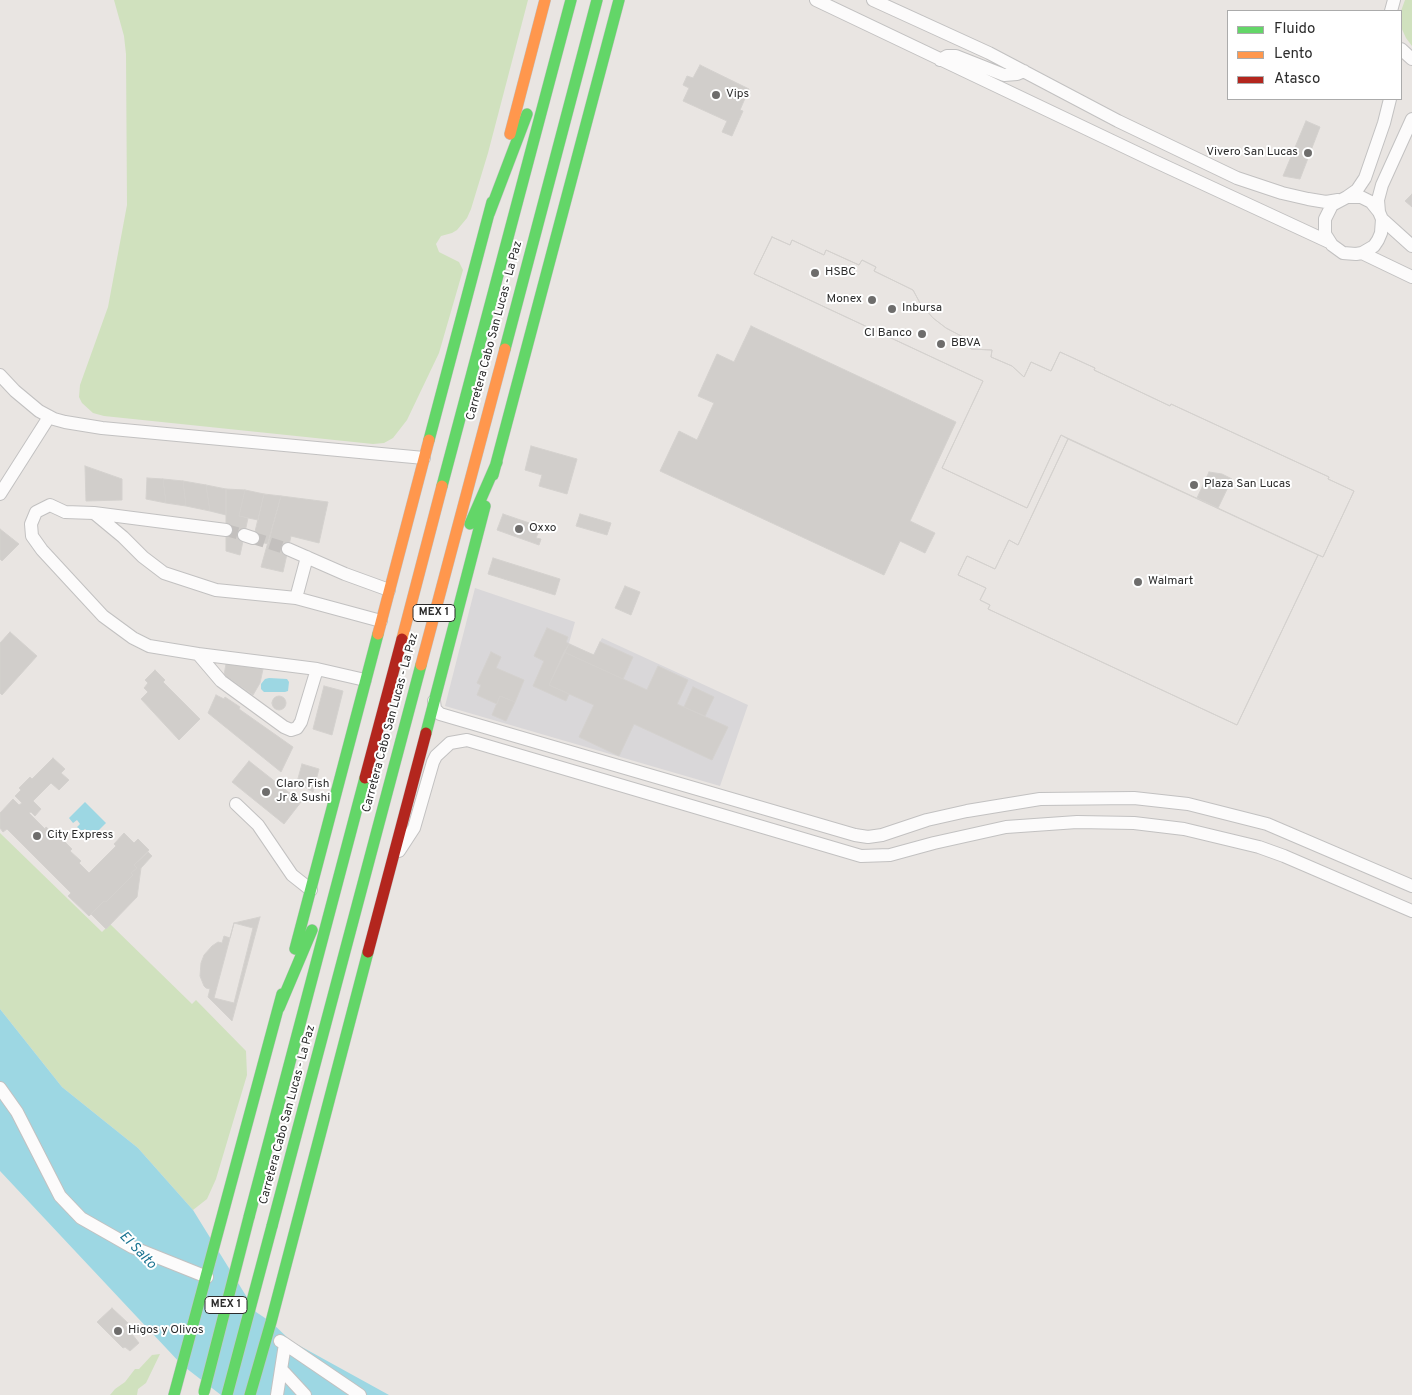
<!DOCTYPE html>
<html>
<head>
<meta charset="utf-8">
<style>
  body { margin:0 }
  #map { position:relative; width:1412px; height:1395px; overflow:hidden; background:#e9e5e2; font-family:Overpass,sans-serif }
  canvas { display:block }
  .legend { position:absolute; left:1227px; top:10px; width:175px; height:90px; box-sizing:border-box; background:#fff; border:1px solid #ababab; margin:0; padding:6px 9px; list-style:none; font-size:15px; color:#2c2c2c }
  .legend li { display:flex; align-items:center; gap:10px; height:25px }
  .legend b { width:25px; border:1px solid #ababab }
</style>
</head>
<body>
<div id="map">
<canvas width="1412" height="1395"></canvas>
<ul class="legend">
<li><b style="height:6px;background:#63d668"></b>Fluido</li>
<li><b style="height:6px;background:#ff974d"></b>Lento</li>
<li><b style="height:6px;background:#b3261e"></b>Atasco</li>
</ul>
</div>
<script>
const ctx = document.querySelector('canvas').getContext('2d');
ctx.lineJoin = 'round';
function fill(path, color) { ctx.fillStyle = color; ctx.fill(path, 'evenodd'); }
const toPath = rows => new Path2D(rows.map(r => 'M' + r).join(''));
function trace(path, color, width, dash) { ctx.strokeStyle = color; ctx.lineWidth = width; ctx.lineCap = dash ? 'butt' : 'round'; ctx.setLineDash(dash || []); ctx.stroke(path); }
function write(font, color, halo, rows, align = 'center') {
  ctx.font = font + ' Overpass,sans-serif'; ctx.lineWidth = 4; ctx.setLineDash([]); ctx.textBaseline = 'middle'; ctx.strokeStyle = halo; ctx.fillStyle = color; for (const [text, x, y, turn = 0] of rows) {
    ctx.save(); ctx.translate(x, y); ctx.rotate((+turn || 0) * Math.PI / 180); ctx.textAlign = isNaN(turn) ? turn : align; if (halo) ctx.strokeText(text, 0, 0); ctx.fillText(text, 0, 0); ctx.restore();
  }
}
fill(toPath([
  [475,588,575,622,569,643,593,655,602,638,748,705,720,786,445,706]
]), '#d9d7d9');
fill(toPath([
  [114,0,528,0,488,153,471,209,467,218,457,230,452,233,441,236,436,244,439,252,459,262,463,270,439,353,407,420,393,438,384,443,373,444,104,416,93,413,82,403,79,397,80,385,108,307,127,205,126,54,124,36],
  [1405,0,1412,0,1412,46,1406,38,1401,27,1401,11],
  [0,833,102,932,110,924,192,1004,196,1000,246,1051,247,1075,216,1179,207,1199,193,1210,138,1148,62,1087,0,1009],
  [160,1354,146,1383,138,1389,137,1395,110,1395,115,1389,125,1382,135,1369,139,1369,152,1355]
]), '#d0e1be');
fill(toPath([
  [269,678,287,679,289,682,288,691,285,692,264,692,261,689,261,684,265,679],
  [85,802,106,823,90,839,86,836,89,832,85,829,82,831,77,827,80,824,77,820,73,823,69,818],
  [0,1009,62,1087,138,1148,193,1210,256,1312,271,1322,291,1341,389,1395,221,1395,182,1365,0,1171]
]), '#9dd7e3');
const building = toPath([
  [700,65,749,89,740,110,743,111,732,136,722,132,727,121,683,101,689,88,683,85,687,76,693,78,700,65],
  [1306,121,1320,127,1300,179,1283,176,1306,121],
  [1412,194,1412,207,1405,201,1412,194],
  [772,237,790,245,792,240,824,255,826,250,859,265,862,260,876,267,874,271,913,290,920,303,933,318,946,328,963,337,971,349,992,350,991,357,1012,366,1024,377,1031,362,1051,371,1060,352,1095,368,1094,370,1170,406,1171,404,1329,477,1328,479,1354,491,1323,557,1318,555,1237,725,988,609,990,605,980,600,986,588,958,575,967,556,995,569,1009,540,1018,545,1068,439,1061,435,1027,508,942,468,983,381,754,274,772,237],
  [772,237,790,245,792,240,824,255,826,250,859,265,862,260,876,267,874,271,913,290,920,303,933,318,946,328,963,337,971,349,992,350,991,357,1012,366,1024,377,1031,362,1051,371,1060,352,1095,368,1094,370,1170,406,1171,404,1329,477,1328,479,1354,491,1323,557,1061,435,1027,508,942,468,983,381,754,274,772,237],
  [751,326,956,422,910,521,935,533,925,553,900,541,884,575,660,471,679,431,697,440,714,403,698,396,717,354,734,362,751,326],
  [1068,439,1318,555,1237,725,988,609,990,605,980,600,986,588,958,575,967,556,995,569,1009,540,1018,545,1068,439],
  [531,446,577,459,567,494,539,486,542,475,525,470,531,446],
  [85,466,122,479,122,500,86,501,85,466],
  [1209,472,1222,474,1232,479,1218,508,1197,498,1209,472],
  [147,478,163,479,166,503,146,499,147,478],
  [163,479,183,481,186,506,166,503,163,479],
  [183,481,206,485,210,511,186,506,183,481],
  [206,485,226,489,226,515,210,511,206,485],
  [226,489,245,490,239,516,248,518,240,555,226,551,226,489],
  [245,490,264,494,258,520,239,516,245,490],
  [264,494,281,496,268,544,253,540,264,494],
  [281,496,328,502,319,543,291,536,283,572,261,567,281,496],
  [503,514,541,527,536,538,541,539,539,545,497,530,503,514],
  [580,514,611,523,607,535,576,526,580,514],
  [0,529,19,544,2,561,0,559,0,529],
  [493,558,560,579,555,595,488,574,493,558],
  [625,586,640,592,631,615,615,608,625,586],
  [547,628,568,637,566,642,569,644,549,685,569,694,566,701,533,686,544,661,534,656,547,628],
  [10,632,37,656,2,695,0,693,0,643,10,632],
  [600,642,633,657,623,679,564,652,569,644,594,655,600,642],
  [491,652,501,657,496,668,524,680,515,702,500,696,497,704,477,695,481,685,477,683,491,652],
  [564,652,647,690,658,666,688,680,677,704,728,727,712,760,634,724,619,756,579,737,594,705,549,685,564,652],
  [226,664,263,669,260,683,253,695,224,675,226,664],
  [155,670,165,680,163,682,200,719,179,740,141,699,148,692,144,688,148,683,145,680,155,670],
  [324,686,343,691,332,735,313,729,324,686],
  [693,687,714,697,705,716,684,707,693,687],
  [216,695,224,699,225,697,240,707,239,709,293,747,281,772,208,713,216,695],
  [500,696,515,702,506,721,492,715,500,696],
  '272 703a7 7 0 1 1 14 0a7 7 0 1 1-14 0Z',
  [53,758,65,769,61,773,69,780,59,790,51,783,33,801,41,809,35,816,31,812,29,813,45,829,46,827,53,833,55,832,72,849,70,851,81,861,79,863,89,873,116,846,114,844,124,833,134,843,138,839,149,850,134,865,137,868,131,873,133,875,106,902,104,901,89,916,68,896,71,893,7,829,3,832,0,828,0,813,13,799,19,805,22,803,15,796,21,790,19,788,30,777,32,779,53,758],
  [249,761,301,802,284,824,232,782,249,761],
  [302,764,319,769,313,792,297,782,302,764],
  [148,852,152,856,141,868,137,897,106,929,91,914,104,901,106,902,133,875,131,873,137,868,134,865,148,852],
  [260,917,232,1021,208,997,210,989,206,988,204,986,200,976,201,963,204,955,212,946,218,942,222,943,224,936,230,938,234,923,260,917],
  [234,923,253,928,234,1003,214,998,234,923],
  [112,1308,128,1323,125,1325,139,1343,130,1351,125,1347,123,1348,97,1322,112,1308]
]);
fill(building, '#d1cecb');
trace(building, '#d4d1ce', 1);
trace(toPath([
  [226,530,244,535],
  [253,538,288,549]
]), '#c3c0be', 12, [12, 6]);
const street = toPath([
  [816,0,1152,160,1329,242],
  [873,0,989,53,1118,121,1237,178,1282,193,1308,199,1326,202,1338,200],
  [1391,11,1394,0],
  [1401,49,1412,59],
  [940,60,947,56,956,56,1004,75,1017,74,1024,71],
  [1347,197,1357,190,1365,178,1384,123,1390,99],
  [1379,212,1378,200,1382,185,1412,119],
  [1382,219,1412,246],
  [1362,253,1374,246,1378,240,1381,233,1382,219,1379,212,1371,202,1361,197,1347,197,1332,205,1325,219,1325,234,1332,245,1343,253,1356,254,1362,253,1412,277],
  [0,375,15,391,39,411,54,419,65,422,102,428,424,458],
  [0,494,49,417],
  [94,513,123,537,143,557,164,573,216,590,296,598,381,621],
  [226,530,94,513,65,512,50,505,36,512,31,524,32,536,42,550,103,616,133,638,149,646,198,654,221,681,284,727,291,730,297,728,301,722,317,669],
  [244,535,253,538],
  [288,549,345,574,389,590],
  [296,598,307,557],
  [198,654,317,669,365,680],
  [434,701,435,709,440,714,855,835,868,837,882,835,927,820,967,811,1040,799,1134,798,1188,804,1267,824,1412,886],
  [236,804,258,825,292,875,311,890],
  [399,851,414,828,433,762,436,756,450,743,467,740,861,856,890,855,934,843,1006,827,1077,822,1134,823,1184,829,1259,847,1284,856,1412,911],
  [0,1088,17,1112,60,1196,81,1218,132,1247,207,1277],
  [285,1344,360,1395],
  [281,1369,305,1395],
  [277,1395,285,1344,280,1341]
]);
const fast = toPath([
  [489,214,527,114],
  [505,349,597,0],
  [429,440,492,202],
  [493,475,619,0],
  [442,486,571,0],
  [470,524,497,462],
  [426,733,485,506],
  [295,949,378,634],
  [279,1008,312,930],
  [249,1217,365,778],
  [272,1226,421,665],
  [174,1395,282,994],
  [250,1395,271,1322,368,952]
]);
const slow = toPath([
  [510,134,545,0],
  [378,634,429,440],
  [402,639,442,486],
  [421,665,505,349]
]);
const jam = toPath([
  [365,778,402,639],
  [368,952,426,733]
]);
trace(street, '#c2c1c1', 14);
trace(fast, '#c2c1c1', 12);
trace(slow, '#c2c1c1', 12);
trace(jam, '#c2c1c1', 12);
trace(street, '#fcfbfb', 12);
trace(fast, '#63d668', 11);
trace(slow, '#ff974d', 11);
trace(jam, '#b3261e', 11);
const fastBridge = toPath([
  [204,1392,249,1217],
  [227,1395,272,1226]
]);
trace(fastBridge, '#c5c3c2', 12, []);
trace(fastBridge, '#63d668', 11);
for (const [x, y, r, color] of [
  [716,95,5,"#6e6d6c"],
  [1308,153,5,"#6e6d6c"],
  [815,273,5,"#6e6d6c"],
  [872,300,5,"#6e6d6c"],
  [892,309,5,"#6e6d6c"],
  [922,334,5,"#6e6d6c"],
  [941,344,5,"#6e6d6c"],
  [1194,485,5,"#6e6d6c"],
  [519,529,5,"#6e6d6c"],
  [1138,582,5,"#6e6d6c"],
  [266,792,5,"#6e6d6c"],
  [37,836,5,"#6e6d6c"],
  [118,1331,5,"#6e6d6c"]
]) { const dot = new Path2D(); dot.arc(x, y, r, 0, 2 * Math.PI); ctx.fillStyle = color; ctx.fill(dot); trace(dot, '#fff', 2); }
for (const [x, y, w] of [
  [434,613,42],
  [226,1305,42]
]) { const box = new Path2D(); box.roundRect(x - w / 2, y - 8.5, w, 17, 4); ctx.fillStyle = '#fff'; ctx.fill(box); trace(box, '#2c2c2c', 1); }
write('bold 11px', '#2c2c2c', null, [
  ["MEX 1",434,613],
  ["MEX 1",226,1305]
]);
write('12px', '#2c2c2c', '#fff', [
  ["Vips",726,95],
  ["Vivero San Lucas",1298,153,"right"],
  ["HSBC",825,273],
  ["Monex",862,300,"right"],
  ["Inbursa",902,309],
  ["CI Banco",912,334,"right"],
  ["BBVA",951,344],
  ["Plaza San Lucas",1204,485],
  ["Oxxo",529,529],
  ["Walmart",1148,582],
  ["Claro Fish",276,785],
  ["Jr & Sushi",276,799],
  ["City Express",47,836],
  ["Higos y Olivos",128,1331]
], 'left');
write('12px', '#2c2c2c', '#fff', [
  ["Carretera Cabo San Lucas - La Paz",495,331,-75],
  ["Carretera Cabo San Lucas - La Paz",391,723,-75],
  ["Carretera Cabo San Lucas - La Paz",288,1115,-75]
]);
write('italic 14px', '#1a7391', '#fff', [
  ["El Salto",137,1251,46]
]);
</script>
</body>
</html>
